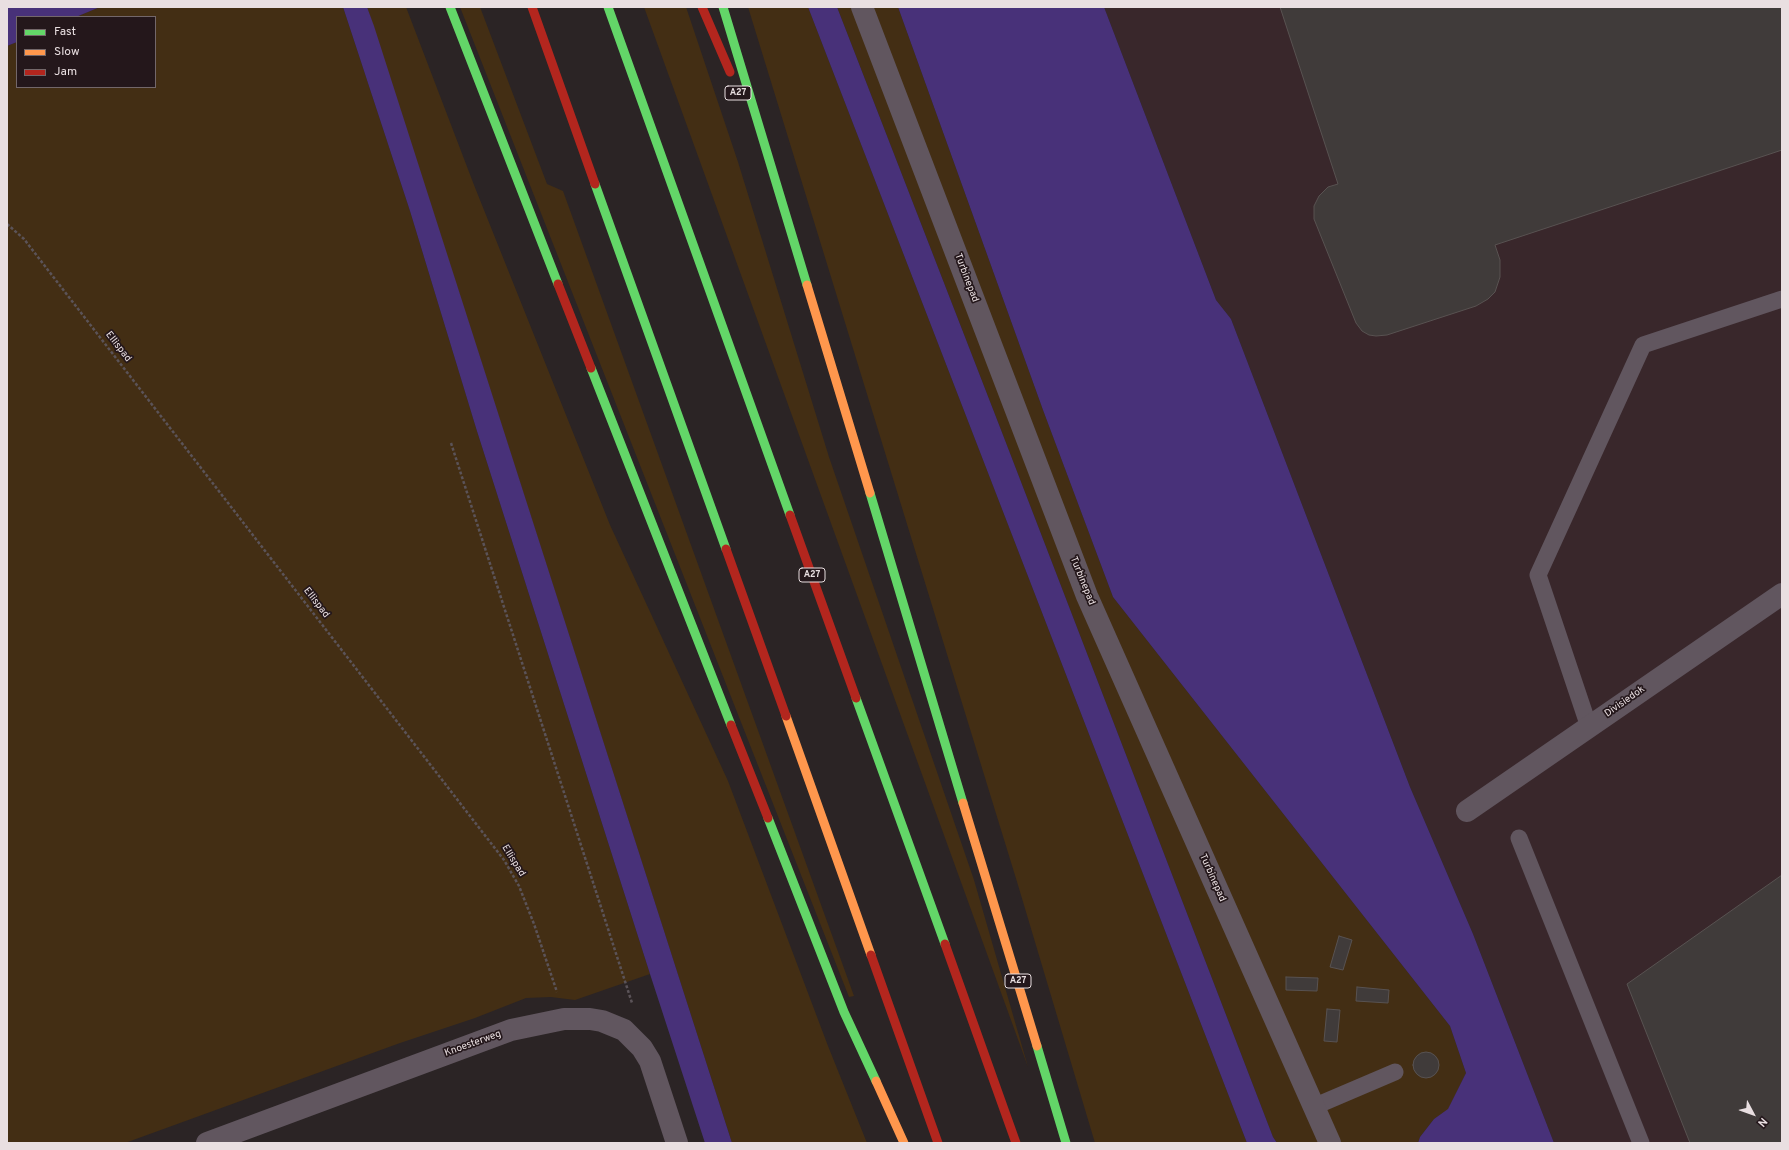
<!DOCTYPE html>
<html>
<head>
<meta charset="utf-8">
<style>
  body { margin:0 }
  #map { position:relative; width:1789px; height:1150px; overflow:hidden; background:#2b2425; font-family:Overpass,sans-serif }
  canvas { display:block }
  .frame { position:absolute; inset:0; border:8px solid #e9dfe1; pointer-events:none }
  .legend { position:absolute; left:16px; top:16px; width:140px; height:72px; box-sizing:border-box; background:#24171b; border:1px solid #73676a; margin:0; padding:5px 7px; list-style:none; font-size:12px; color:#e9dfe1 }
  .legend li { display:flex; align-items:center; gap:8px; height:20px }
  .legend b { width:20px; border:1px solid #73676a }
  .north { position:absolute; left:1733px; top:1094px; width:40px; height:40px; -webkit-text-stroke:3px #24171b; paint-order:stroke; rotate:131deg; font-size:11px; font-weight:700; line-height:16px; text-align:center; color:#e9dfe1 }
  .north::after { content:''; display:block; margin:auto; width:14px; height:18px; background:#e9dfe1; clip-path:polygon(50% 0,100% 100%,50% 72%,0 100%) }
</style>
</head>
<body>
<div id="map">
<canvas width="1789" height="1150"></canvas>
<div class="frame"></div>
<ul class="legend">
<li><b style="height:5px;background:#63d668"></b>Fast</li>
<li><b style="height:5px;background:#ff974d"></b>Slow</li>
<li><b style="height:5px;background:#b3261e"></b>Jam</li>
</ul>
<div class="north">N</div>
</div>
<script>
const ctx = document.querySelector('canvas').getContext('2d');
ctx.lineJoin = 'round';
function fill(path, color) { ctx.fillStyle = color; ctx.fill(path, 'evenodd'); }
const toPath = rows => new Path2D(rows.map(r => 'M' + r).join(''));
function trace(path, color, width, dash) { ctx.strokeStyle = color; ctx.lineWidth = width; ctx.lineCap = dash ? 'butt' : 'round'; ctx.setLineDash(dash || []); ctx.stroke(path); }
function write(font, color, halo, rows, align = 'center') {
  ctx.font = font + ' Overpass,sans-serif'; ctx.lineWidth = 3.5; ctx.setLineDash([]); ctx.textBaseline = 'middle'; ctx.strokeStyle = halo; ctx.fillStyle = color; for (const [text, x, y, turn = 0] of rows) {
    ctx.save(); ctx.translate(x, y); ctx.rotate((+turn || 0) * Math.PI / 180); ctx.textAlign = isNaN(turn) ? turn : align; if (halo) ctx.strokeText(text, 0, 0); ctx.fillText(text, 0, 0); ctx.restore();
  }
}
fill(toPath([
  [1104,7,1782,7,1782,1143,1554,1143,1473,934,1410,787,1231,319,1216,300]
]), '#39272b');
fill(toPath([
  [100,7,343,7,410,211,476,428,650,974,575,1000,551,997,526,998,475,1018,400,1043,125,1143,7,1143,7,46,17,42,17,87,155,87,155,17,76,17],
  [367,7,406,7,474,185,610,525,728,781,828,1046,867,1143,732,1143],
  [460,7,480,7,547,184,563,191,854,996,849,997],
  [644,7,686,7,738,162,829,457,974,880,1028,1067],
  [748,7,808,7,1247,1143,1095,1143,1018,885],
  [837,7,898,7,1043,410,1113,597,1450,1026,1466,1073,1448,1110,1434,1119,1420,1137,1418,1143,1277,1143,1273,1137,1003,435]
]), '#432e14');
fill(toPath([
  [7,7,100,7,76,17,17,17,17,42,7,46],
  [343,7,367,7,374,26,732,1143,705,1143,650,974,476,428,410,211],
  [808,7,837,7,1003,435,1273,1137,1277,1143,1247,1143],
  [898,7,1104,7,1216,300,1231,319,1410,787,1473,934,1554,1143,1418,1143,1420,1137,1434,1119,1448,1109,1466,1073,1450,1026,1113,597,1043,410]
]), '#483179');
const building = toPath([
  [1280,7,1782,7,1782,150,1495,245,1500,260,1500,277,1495,292,1488,299,1476,306,1387,335,1376,336,1369,335,1362,331,1356,323,1314,219,1314,206,1319,196,1328,187,1338,184,1280,7],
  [1782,875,1782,1143,1690,1143,1627,984,1782,875],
  [1339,936,1352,940,1343,970,1330,967,1339,936],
  [1286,977,1318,978,1317,991,1286,990,1286,977],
  [1357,987,1389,990,1388,1003,1356,1001,1357,987],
  [1327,1009,1340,1010,1337,1042,1324,1041,1327,1009],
  '1413 1065a13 13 0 1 1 26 0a13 13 0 1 1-26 0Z'
]);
fill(building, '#403b3a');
trace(building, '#585251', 1);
trace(toPath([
  [7,224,24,239,504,860,519,886,534,924,557,992],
  [451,443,632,1003]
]), '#5b5358', 2.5, [3, 2]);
trace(toPath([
  [1589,727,1538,575,1643,345,1782,299],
  [1519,838,1641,1143],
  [1313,1107,1395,1072]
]), '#61565f', 17);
trace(toPath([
  [862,7,1087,596,1330,1143],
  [1467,811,1782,594],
  [207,1143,511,1030,564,1019,590,1019,602,1021,624,1030,642,1048,650,1061,677,1143]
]), '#61565f', 22);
trace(toPath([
  [450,7,558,284],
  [608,7,790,515],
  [723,7,807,285],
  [595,184,726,549],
  [591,368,731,725],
  [870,493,963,803],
  [856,698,945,944],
  [768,818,844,1012,876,1081],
  [1037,1046,1066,1143]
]), '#63d668', 9);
trace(toPath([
  [807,285,870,493],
  [786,716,871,955],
  [963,803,1037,1046],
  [876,1081,904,1143]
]), '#ff974d', 9);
trace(toPath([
  [532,7,595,184],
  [702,7,730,72],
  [558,284,591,368],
  [790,515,856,698],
  [726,549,786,716],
  [731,725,768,818],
  [945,944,1016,1143],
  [871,955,938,1143]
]), '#b3261e', 9);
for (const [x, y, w] of [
  [738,93,26],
  [812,575,26],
  [1018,981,26]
]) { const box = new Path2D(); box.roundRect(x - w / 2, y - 7, w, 14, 3); ctx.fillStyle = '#24171b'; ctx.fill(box); trace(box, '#e9dfe1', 1); }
write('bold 9px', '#e9dfe1', null, [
  ["A27",738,93],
  ["A27",812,575],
  ["A27",1018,981]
]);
write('10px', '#e9dfe1', '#24171b', [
  ["Turbinepad",966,278,69],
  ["Ellispad",118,347,52],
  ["Turbinepad",1082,581,68],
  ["Ellispad",316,603,52],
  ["Divisiedok",1625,702,-35],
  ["Ellispad",513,861,58],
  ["Turbinepad",1212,878,66],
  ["Knoesterweg",473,1044,-20]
]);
</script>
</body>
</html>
